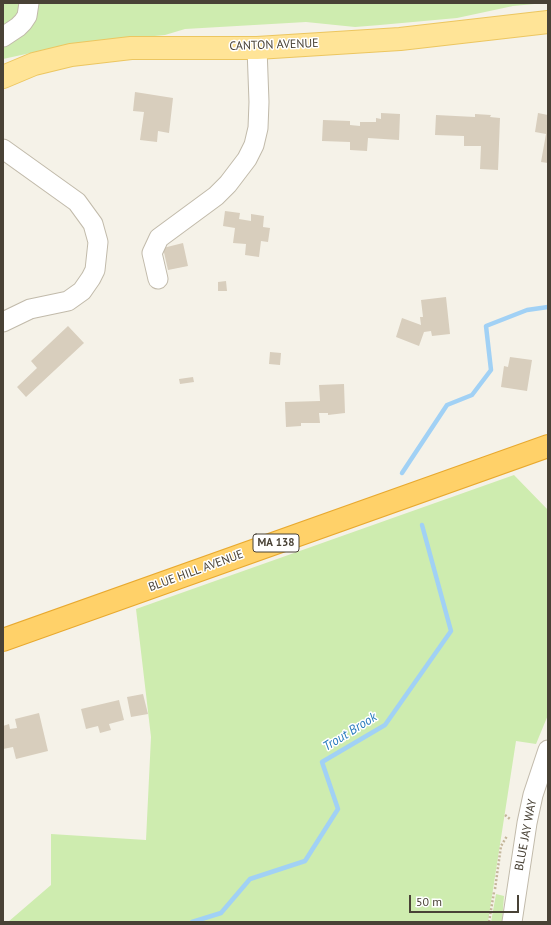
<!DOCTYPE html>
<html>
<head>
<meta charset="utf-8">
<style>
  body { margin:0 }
  #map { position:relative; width:551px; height:925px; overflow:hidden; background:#f5f2e8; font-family:"PT Sans",sans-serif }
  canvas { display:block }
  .frame { position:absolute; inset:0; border:4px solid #494236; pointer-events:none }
  .scale { position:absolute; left:409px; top:895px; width:110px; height:18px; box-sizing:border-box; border:2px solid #494236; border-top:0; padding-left:5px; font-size:12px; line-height:14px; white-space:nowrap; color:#494236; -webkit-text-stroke:3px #fff; paint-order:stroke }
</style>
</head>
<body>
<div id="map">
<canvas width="551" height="925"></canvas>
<div class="frame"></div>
<div class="scale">50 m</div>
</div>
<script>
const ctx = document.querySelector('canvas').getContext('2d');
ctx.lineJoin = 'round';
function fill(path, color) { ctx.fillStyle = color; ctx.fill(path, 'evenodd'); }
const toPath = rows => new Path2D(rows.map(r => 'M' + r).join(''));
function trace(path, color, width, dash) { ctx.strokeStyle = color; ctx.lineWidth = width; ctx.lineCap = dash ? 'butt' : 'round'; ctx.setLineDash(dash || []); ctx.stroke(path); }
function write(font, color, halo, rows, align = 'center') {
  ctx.font = font + ' "PT Sans",sans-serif'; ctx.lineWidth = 3; ctx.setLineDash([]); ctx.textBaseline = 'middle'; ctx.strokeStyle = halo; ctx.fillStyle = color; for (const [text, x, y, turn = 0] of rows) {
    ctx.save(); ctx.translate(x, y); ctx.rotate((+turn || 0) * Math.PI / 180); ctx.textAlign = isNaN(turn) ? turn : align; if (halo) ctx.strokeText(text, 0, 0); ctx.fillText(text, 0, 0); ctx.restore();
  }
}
fill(toPath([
  [3,3,545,3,513,6,457,18,380,25,355,27,306,22,185,29,165,35,72,44,3,59],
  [514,475,548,510,548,715,536,744,516,741,488,922,8,922,51,885,51,834,146,840,151,737,136,609],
  [496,894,504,896,502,922,491,922]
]), '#ceecaf');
trace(toPath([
  [402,473,447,405,472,395,491,370,486,326,527,310,548,307],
  [192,922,221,913,250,879,305,861,338,809,322,762,385,725,451,631,422,525]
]), '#a1d1f5', 4.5);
fill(toPath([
  [135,92,173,98,169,133,158,131,157,142,140,140,144,112,133,111],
  [381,113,400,114,399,140,368,138,367,151,350,150,350,142,322,141,323,120,350,121,350,125,360,126,360,122,376,122,376,118,381,119],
  [538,113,548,115,548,163,541,162,546,134,535,132],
  [475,114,491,115,490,117,500,118,498,170,480,169,481,146,464,146,464,136,435,135,436,115,475,117],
  [225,211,240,213,239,219,251,221,251,214,264,216,263,227,270,228,268,242,261,241,259,257,245,255,246,244,233,243,235,228,223,226],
  [183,243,188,266,168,270,163,248],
  [226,281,227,291,218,291,218,282],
  [446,297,450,334,432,336,431,331,424,332,419,346,396,337,402,318,421,325,420,317,423,317,421,300],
  [68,326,84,343,26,397,17,387,37,368,31,361],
  [270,352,281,353,280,365,269,364],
  [510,357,532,360,527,391,501,387,504,366,508,367],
  [193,377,194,382,180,384,179,379],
  [344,384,345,413,328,415,328,413,319,413,320,423,301,423,301,426,286,427,285,402,320,401,319,385],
  [143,694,148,714,131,717,127,697],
  [119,700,124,720,109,724,111,730,100,733,98,726,86,729,81,709],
  [39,713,48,751,16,759,13,747,3,749,3,726,9,724,10,729,17,728,15,719]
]), '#d8cebd');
const minor = toPath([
  [3,37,18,27,23,22,27,16,29,3],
  [3,149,77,202,93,224,98,242,95,270,91,278,82,291,68,301,30,309,3,322],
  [158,279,152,253,159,238,216,196,228,184,247,159,254,145,258,128,259,102,257,48],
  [512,922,527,823,533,795,548,750]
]);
const major = toPath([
  [3,77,34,64,71,55,131,48,257,48,400,39,548,22]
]);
const highway = toPath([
  [3,640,548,446]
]);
trace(minor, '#c1baaa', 21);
trace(major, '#ecc660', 24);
trace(highway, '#e8a92f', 24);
trace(toPath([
  [505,815,510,819],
  [495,889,501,846,507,836],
  [489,922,494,892]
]), '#c4b69a', 2.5, [2, 2]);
trace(minor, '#fff', 19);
trace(major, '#ffe497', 22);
trace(highway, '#ffd169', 22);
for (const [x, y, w] of [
  [276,543,46]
]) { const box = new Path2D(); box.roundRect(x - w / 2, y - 9, w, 18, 3); ctx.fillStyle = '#fff'; ctx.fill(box); trace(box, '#494236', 1); }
write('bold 11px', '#494236', null, [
  ["MA 138",276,543]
]);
write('12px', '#494236', '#fff', [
  ["CANTON AVENUE",274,45,-2],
  ["BLUE HILL AVENUE",196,571,-20],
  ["BLUE JAY WAY",526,835,-79]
]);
write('italic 13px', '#277abd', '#fff', [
  ["Trout Brook",350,732,-32]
]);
</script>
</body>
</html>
